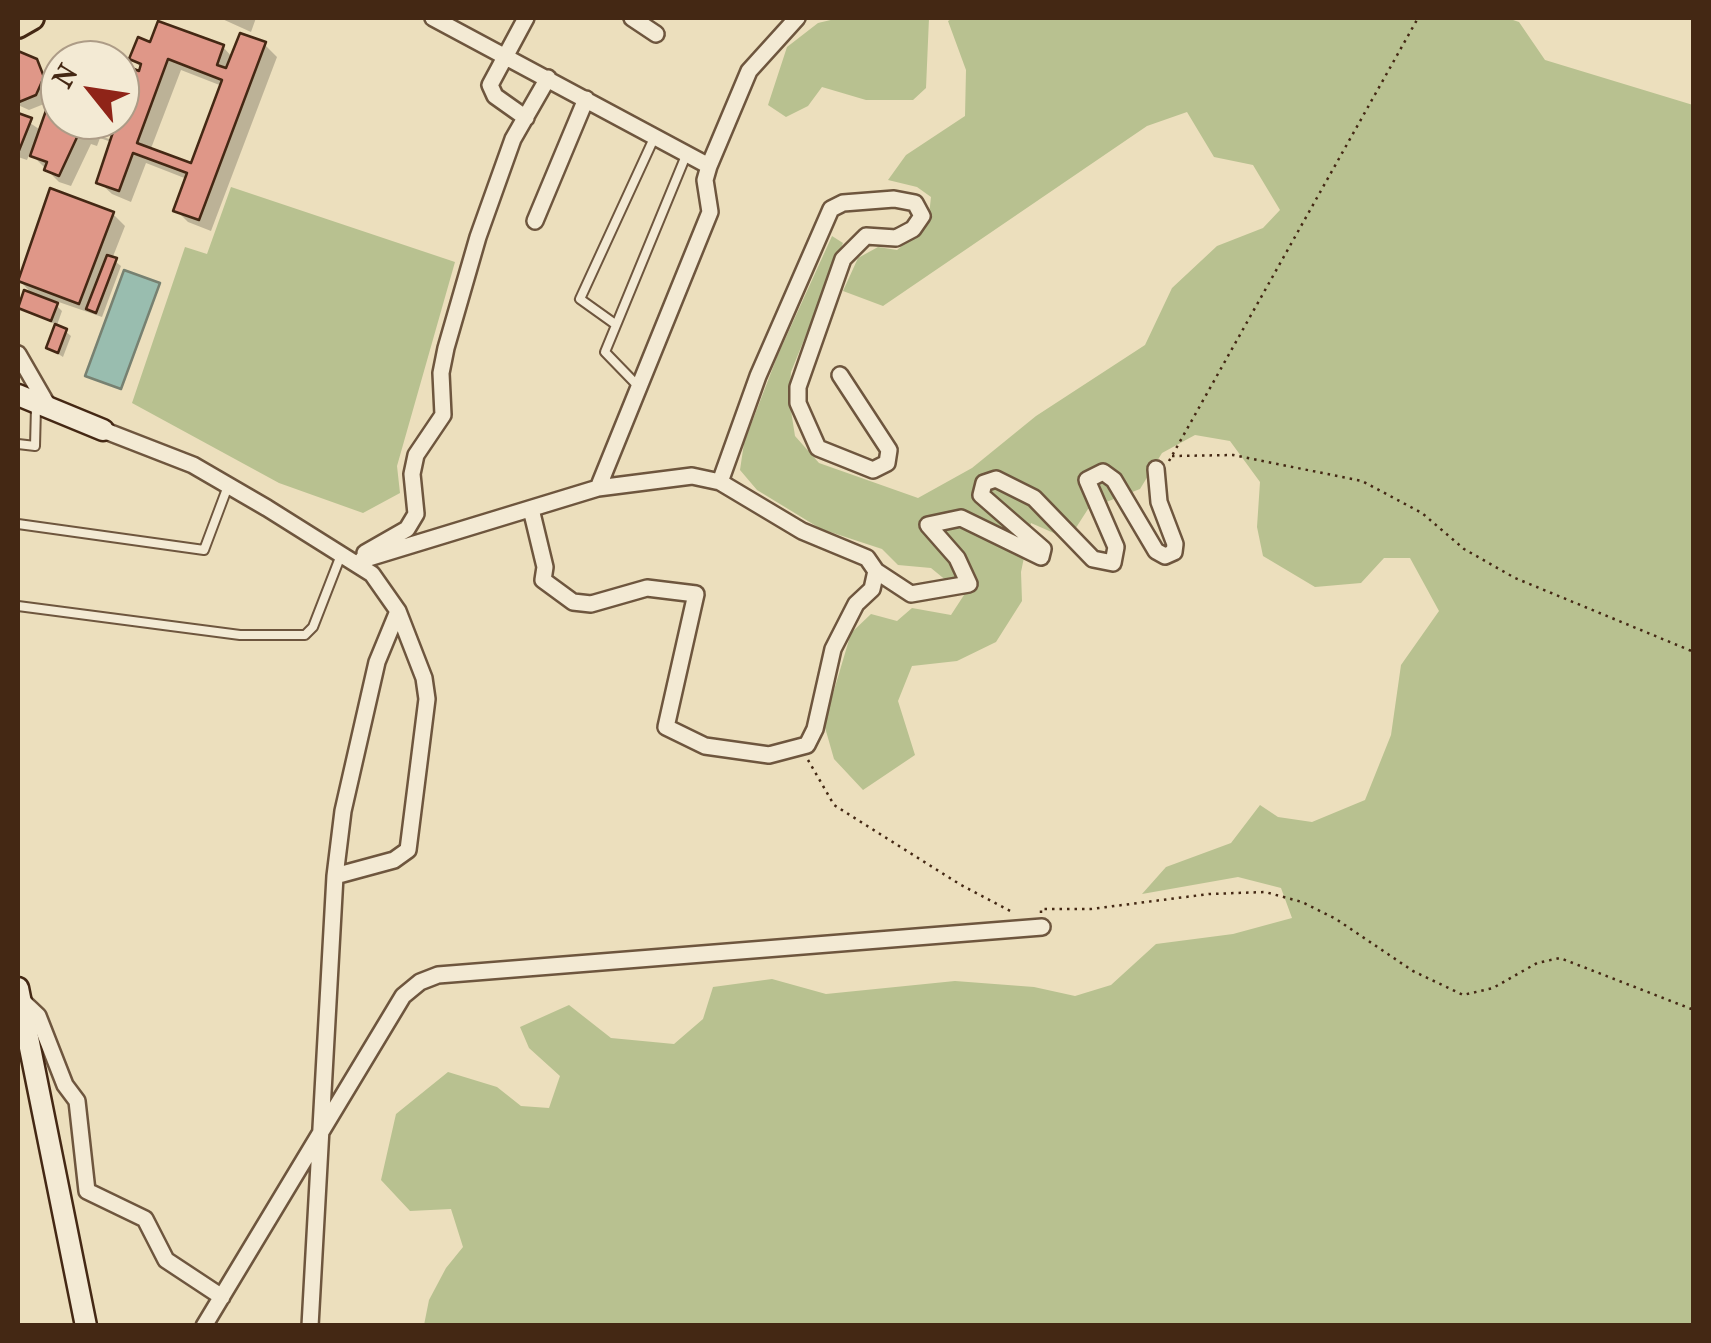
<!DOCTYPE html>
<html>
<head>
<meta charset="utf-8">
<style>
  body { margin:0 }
  #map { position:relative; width:1711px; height:1343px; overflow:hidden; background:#ecdfbd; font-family:"IM FELL French Canon",serif }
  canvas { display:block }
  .frame { position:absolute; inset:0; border:20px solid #442814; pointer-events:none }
  .north { position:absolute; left:40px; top:40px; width:100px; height:100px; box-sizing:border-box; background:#f3ead4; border:2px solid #ad9c87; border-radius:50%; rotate:300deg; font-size:28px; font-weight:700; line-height:40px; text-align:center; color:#442814 }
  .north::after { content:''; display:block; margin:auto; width:35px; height:45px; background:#8f2418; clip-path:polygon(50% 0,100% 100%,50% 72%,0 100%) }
</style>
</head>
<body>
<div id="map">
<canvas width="1711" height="1343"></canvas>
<div class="frame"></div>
<div class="north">N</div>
</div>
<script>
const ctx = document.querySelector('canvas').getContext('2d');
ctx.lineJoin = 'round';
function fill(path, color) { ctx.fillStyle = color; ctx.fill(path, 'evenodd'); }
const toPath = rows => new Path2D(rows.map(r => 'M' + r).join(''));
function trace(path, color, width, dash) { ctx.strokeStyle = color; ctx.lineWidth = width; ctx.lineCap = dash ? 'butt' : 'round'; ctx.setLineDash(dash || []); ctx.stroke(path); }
fill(toPath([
  [839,18,929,18,926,88,913,100,866,100,822,87,808,106,786,117,768,105,787,47,818,23],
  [953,18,1507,18,1519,22,1545,60,1693,105,1693,1325,424,1325,429,1300,446,1268,463,1247,451,1209,410,1211,381,1180,396,1114,448,1072,497,1087,521,1106,549,1108,560,1076,529,1048,520,1027,569,1005,611,1038,674,1044,703,1019,713,987,772,979,826,994,955,981,1034,987,1075,996,1111,985,1156,944,1233,934,1292,918,1281,888,1238,877,1142,894,1166,867,1231,843,1260,805,1278,817,1312,822,1365,800,1391,735,1401,665,1439,611,1410,558,1384,558,1361,583,1315,587,1263,556,1257,527,1260,482,1230,441,1195,435,1162,453,1140,489,1088,509,1072,534,1056,534,1031,523,1021,572,1022,601,996,642,957,661,912,666,898,701,915,755,863,790,834,759,824,724,851,633,871,614,897,621,912,608,951,615,964,595,931,568,898,565,882,549,821,529,757,490,740,470,744,443,777,357,832,236,843,243,791,372,789,398,795,436,819,463,918,498,972,468,1036,416,1145,345,1172,288,1217,246,1263,228,1280,210,1253,165,1214,157,1187,112,1147,126,883,306,843,291,858,258,878,247,897,250,928,224,931,197,917,187,888,180,906,155,965,116,966,70,948,21],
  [231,187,455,262,397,466,400,493,363,513,279,483,132,403,185,247,207,254]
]), '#b8c190');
const water = toPath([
  [124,270,160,283,121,389,85,376,124,270]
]);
fill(water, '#99bdaf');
trace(water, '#778171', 2.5);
fill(toPath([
  [220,18,256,18,251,32],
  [264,44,277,57,211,231,188,222,176,210,187,179,146,163,131,202,112,194,99,182,114,143,100,138,97,146,91,144,71,186,59,182,30,153,27,160,18,157,18,115,42,131,58,86,60,120,104,120,101,136,112,140,142,69,132,58,152,45,223,47,233,58],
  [181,70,222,86,192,166,150,151],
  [18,54,35,61,52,87,44,104,29,110,18,105],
  [51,191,113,214,125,226,112,259,121,266,102,317,50,299,62,311,57,325,21,308,36,298,18,279],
  [65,331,71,336,63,357,49,348]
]), '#0003');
const building = toPath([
  [158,21,224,45,217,65,226,68,240,33,266,42,199,220,173,211,187,173,133,153,119,191,96,183,134,69,139,71,141,64,129,59,138,37,150,42,158,21],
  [168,59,222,80,191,163,137,143,168,59],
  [18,51,37,59,44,77,36,95,19,102,18,51],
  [56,82,60,120,90,120,85,135,79,133,59,176,44,170,47,162,30,156,56,82],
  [18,113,32,118,18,153,18,113],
  [50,188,114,212,79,304,18,281,50,188],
  [107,255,117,258,96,313,86,309,107,255],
  [24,290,58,303,51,321,18,308,24,290],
  [55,324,67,329,58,353,46,348,55,324]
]);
fill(building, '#df9788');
trace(building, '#442814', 2.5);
const lane = toPath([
  [615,324,580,299,655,136],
  [637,385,605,352,687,153],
  [18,444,35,446,36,407],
  [18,524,204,550,228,486],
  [18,606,240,635,305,635,313,627,341,555]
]);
const street = toPath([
  [433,18,709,166],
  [632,18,656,34],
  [526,118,495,96,490,85,526,18],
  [535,221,586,99],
  [18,354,48,406],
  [103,430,193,465,267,508,372,574,398,611,424,678,427,699,408,850,394,860,335,876],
  [720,482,758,376,831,209,843,203,894,199,915,203,922,216,913,229,896,238,866,236,843,259,798,387,798,403,818,448,873,470,887,463,889,450,840,375],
  [598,488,710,212,705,180,709,166,749,71,797,18],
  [531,509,545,567,543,580,573,602,591,604,647,588,696,594,666,727,705,746,769,755,807,745,815,729,833,649,856,604,872,589,876,571],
  [365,553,407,529,416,514,412,474,416,455,443,415,441,373,446,348,478,237,513,139,548,78],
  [362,560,598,488,692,476,720,482,802,531,867,558,876,571,911,594,969,584,957,558,928,525,961,518,1041,557,1043,549,981,495,984,483,996,479,1034,498,1093,559,1113,563,1116,547,1087,480,1103,472,1114,480,1156,551,1165,556,1174,552,1175,544,1159,502,1156,469],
  [19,998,38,1016,65,1085,77,1101,87,1191,145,1219,166,1260,222,1297],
  [204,1326,403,996,420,982,438,975,1042,927],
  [310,1326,335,876,343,811,377,662,398,611]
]);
const secondary = toPath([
  [18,395,103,430],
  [18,988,86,1326]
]);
const primary = toPath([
  [18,26,32,18]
]);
trace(lane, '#6e563e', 12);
trace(street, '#6e563e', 20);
trace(secondary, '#442814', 25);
trace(primary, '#442814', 28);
trace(toPath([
  [1172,456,1233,455,1362,481,1422,513,1464,549,1515,578,1694,652],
  [1169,461,1418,18],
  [808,760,834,805,961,885,1014,913],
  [1041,913,1041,909,1091,909,1209,894,1265,892,1302,902,1336,919,1413,971,1463,995,1493,988,1537,963,1560,958,1694,1010]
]), '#442814', 2.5, [2.5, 5]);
trace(lane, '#f3ead4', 8);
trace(street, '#f3ead4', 15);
trace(secondary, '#f3ead4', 20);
trace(primary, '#ecdfbd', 22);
</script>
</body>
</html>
